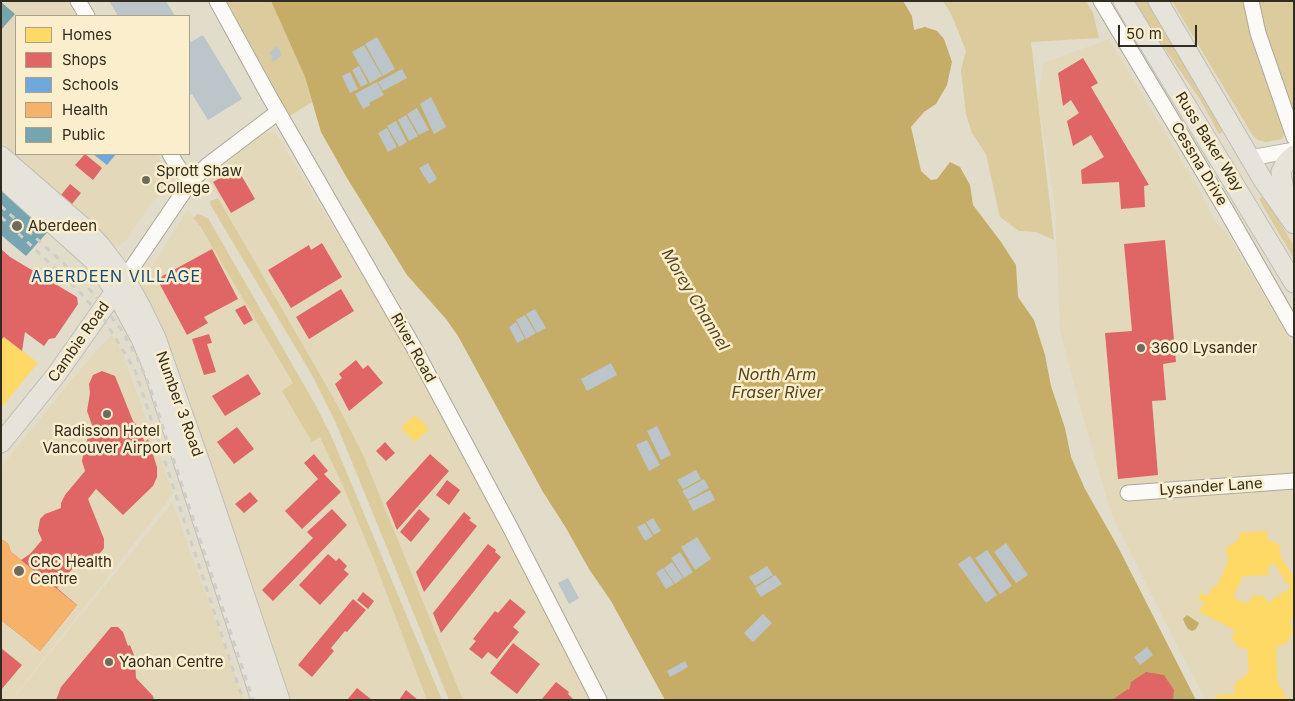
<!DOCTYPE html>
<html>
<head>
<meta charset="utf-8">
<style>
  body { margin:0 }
  #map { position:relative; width:1295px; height:701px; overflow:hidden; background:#e2dcca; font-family:Inter,sans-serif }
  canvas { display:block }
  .frame { position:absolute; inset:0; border:2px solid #322d21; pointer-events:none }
  .legend { position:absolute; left:15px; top:15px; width:175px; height:140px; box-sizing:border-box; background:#fbeecc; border:1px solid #aba188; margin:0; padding:6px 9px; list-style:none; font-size:15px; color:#322d21 }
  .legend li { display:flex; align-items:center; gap:10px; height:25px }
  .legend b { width:25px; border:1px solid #aba188 }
  .scale { position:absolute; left:1118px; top:25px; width:79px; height:22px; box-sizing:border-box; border:2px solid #322d21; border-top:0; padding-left:6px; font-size:15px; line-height:18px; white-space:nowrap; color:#322d21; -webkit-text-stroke:4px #fbeecc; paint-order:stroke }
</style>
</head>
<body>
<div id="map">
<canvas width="1295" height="701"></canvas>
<div class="frame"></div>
<ul class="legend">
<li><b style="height:14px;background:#ffd966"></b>Homes</li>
<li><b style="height:14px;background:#e06666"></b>Shops</li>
<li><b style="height:14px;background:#6fa8dc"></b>Schools</li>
<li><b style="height:14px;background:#f6b26b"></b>Health</li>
<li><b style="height:14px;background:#76a5af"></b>Public</li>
</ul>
<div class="scale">50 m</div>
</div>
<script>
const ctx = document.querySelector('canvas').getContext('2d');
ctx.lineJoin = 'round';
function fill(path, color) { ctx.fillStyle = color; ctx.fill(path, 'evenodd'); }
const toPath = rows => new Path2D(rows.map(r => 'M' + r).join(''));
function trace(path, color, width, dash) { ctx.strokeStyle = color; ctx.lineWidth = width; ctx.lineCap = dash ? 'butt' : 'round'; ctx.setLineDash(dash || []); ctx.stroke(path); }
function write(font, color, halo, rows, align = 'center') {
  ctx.font = font + ' Inter,sans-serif'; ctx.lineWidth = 5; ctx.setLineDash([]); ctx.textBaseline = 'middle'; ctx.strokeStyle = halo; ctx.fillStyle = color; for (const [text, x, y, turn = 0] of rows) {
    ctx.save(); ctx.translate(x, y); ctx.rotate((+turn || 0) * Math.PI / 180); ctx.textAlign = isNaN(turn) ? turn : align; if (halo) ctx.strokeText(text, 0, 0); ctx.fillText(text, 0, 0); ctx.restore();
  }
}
fill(toPath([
  [1,1,67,1,76,16,16,16,16,154,157,154,166,169,169,178,166,189,151,203,127,239,121,244,116,246,108,243,1,148],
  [1109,39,1200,192,1216,223,1228,235,1294,346,1294,700,1206,700,1180,652,1112,516,1083,417,1060,331,1055,207,1038,103,1043,63],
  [266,131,273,132,279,138,407,349,593,700,458,700,355,441,209,181,242,148,263,132],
  [188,210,264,322,344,481,430,700,286,700,143,293,143,284,146,275],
  [112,335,123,354,173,494,11,700,1,700,1,467,94,353],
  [172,503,180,523,244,700,12,700]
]), '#e4d8ba');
fill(toPath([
  [227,1,271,1,305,77,312,102,288,117,275,89],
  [943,1,1086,1,1093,13,1099,38,1031,42,1054,240,1036,232,1019,231,1000,217,986,154,972,133,966,114,961,70,966,51,952,16],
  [1134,1,1149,1,1226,130,1219,134,1201,101,1158,39],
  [1172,1,1247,1,1286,130,1282,139,1266,142,1258,140,1253,136],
  [1255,1,1294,1,1294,120],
  [1264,196,1294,246,1294,259,1259,199],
  [218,198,338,406,364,457,463,700,449,700,336,423,312,375,210,204,210,201],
  [198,214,208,218,315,404,333,440,442,700,427,700,374,560,343,486,320,437,312,442,282,391,293,383,200,226,193,218]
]), '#dccb9d');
fill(toPath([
  [271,1,903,1,912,16,914,30,925,27,937,31,944,39,952,62,947,85,936,104,924,112,911,127,921,171,931,180,937,179,950,162,960,167,970,185,973,205,1001,242,1016,265,1018,297,1034,320,1045,355,1051,386,1065,428,1071,457,1085,489,1118,547,1196,700,665,700,611,601,589,569,566,528,543,492,458,336,446,319,407,275,347,178,321,132,305,77],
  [1187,615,1199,623,1196,629,1192,631,1188,629,1185,624,1183,619]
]), '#c6ad67');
fill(toPath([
  [4,337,38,363,1,408,1,340],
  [415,415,429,429,415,442,401,428],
  [1267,531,1267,539,1279,544,1281,558,1294,577,1294,618,1290,621,1293,631,1287,643,1276,647,1278,684,1289,700,1218,700,1215,695,1235,694,1234,685,1245,675,1249,674,1247,648,1239,648,1232,638,1235,630,1199,612,1204,602,1198,599,1201,593,1208,596,1212,587,1216,588,1228,562,1226,548,1240,539,1239,533],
  [1274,563,1290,588,1268,603,1264,596,1252,596,1248,604,1233,597,1243,576,1269,575,1268,568]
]), '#ffd966');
fill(toPath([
  [1083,58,1098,83,1091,87,1149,185,1144,186,1145,207,1121,209,1119,182,1082,184,1081,170,1104,157,1091,135,1073,146,1067,121,1079,113,1071,100,1063,106,1058,73],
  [85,154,102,168,93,180,75,165],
  [237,168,255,199,231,213,213,182],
  [70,184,81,193,72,204,61,195],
  [1165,240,1176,362,1163,364,1166,400,1152,401,1158,475,1118,479,1105,333,1132,331,1124,244],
  [322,243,342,277,291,308,268,270,309,245,311,250],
  [1,249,10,257,77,297,78,304,55,338,49,339,44,346,25,332,22,351,4,337,1,340],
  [212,249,238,299,204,317,208,323,187,335,157,279],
  [341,289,354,311,309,339,296,317],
  [245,305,253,320,244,325,235,310],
  [209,334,212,343,207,344,216,372,204,375,192,339],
  [356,360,363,369,368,365,383,383,349,411,335,384,342,378,339,374],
  [102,371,115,376,133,421,138,427,139,436,143,438,145,442,148,439,157,467,157,477,153,486,123,515,96,489,88,499,104,539,104,548,98,556,76,564,57,588,77,605,40,651,1,620,1,539,6,542,11,552,21,560,30,554,42,540,38,531,40,519,45,514,61,508,61,503,65,495,85,471,82,461,84,450,88,437,93,428,87,411,90,393,89,384,93,375],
  [248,374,261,394,225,416,212,396],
  [237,427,254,449,234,464,217,442],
  [385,442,395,453,386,461,376,451],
  [314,454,328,471,324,474,341,492,302,529,285,511,318,479,304,463],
  [430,454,449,471,397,530,386,503],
  [447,480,460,490,449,505,436,495],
  [250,492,258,501,244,513,235,504],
  [332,509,347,525,273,601,262,590,313,538,307,532],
  [419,509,430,519,411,542,400,532],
  [464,512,471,518,469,520,477,526,424,592,416,572],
  [488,544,496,550,495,552,501,557,441,633,433,613],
  [328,554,336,561,339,558,347,566,344,570,349,574,320,605,299,585],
  [363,592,374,601,368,609,357,600],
  [353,599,366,610,347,632,345,631,331,648,334,651,312,677,298,665],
  [510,599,526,612,513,627,519,632,497,659,488,652,482,659,469,649,476,641,473,639,495,611,498,613],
  [111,627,118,627,123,632,128,646,130,645,135,658,136,678,153,696,154,700,56,700,61,687],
  [513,643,540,664,517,694,490,673],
  [1,648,22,665,1,690],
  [1146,672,1164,675,1174,690,1173,700,1112,700,1128,689,1129,690,1131,682],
  [556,682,569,692,568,694,573,699,572,700,541,700],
  [357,688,372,700,347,700],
  [406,690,418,700,399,700]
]), '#e06666');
fill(toPath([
  [93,154,116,154,107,165]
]), '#6fa8dc');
fill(toPath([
  [1,539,9,544,11,552,77,605,40,651,1,620]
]), '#f6b26b');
fill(toPath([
  [1,2,15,14,1,30],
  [1,184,51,228,26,256,1,235]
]), '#76a5af');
fill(toPath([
  [109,1,166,1,175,16,118,16],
  [203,35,242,99,208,120,192,94,189,96,189,38,191,42],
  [377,37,395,69,383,76,365,44],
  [364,45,382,76,370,83,352,52],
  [277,46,282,55,273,62,271,59,273,57,269,53],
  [359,66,368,83,361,87,352,70],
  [402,69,407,78,383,91,378,82],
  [350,72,358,89,350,93,342,76],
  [377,82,384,95,369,103,370,105,363,109,355,94,362,90,366,97,362,90],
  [431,97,446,127,434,134,420,104],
  [417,108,429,130,419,135,407,114],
  [406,115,418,136,409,141,398,120],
  [396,121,407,142,399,147,387,126],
  [387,128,397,147,388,152,378,133],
  [428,163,437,179,429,184,419,168],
  [535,309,546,328,537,333,526,314],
  [525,315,536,333,526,339,516,320],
  [516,322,525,339,517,343,509,327],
  [611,363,617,375,587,391,581,379],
  [657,426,671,455,661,460,647,431],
  [647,440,660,465,649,471,636,445],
  [696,470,701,479,683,489,677,480],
  [704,479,709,488,688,500,682,491],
  [710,490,715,500,693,511,688,501],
  [653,518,661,531,654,535,646,522],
  [645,523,653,536,645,541,637,527],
  [697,537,711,559,695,570,681,547],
  [1006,543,1028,575,1016,583,994,552],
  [987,550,1012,586,1000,594,975,558],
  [680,552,693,572,684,578,671,558],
  [970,556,997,595,986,603,958,564],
  [672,562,683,578,675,584,664,568],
  [767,566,773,575,755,586,749,577],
  [663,568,674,584,666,589,656,573],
  [775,575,782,584,761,597,755,588],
  [568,578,579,598,569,604,558,583],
  [763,614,772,623,753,642,744,633],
  [1147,647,1153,655,1140,665,1134,657],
  [685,661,688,667,670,677,667,671]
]), '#bcc5ca');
const minor = toPath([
  [78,1,87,16],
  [217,1,269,96,413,346,511,529,599,700],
  [1101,1,1226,210,1294,329],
  [1251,1,1258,33,1294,137],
  [170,154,180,170,191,181],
  [1250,158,1294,150],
  [125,278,191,181,208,165,278,112],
  [1128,493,1294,481]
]);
const major = toPath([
  [1123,1,1294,283],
  [1158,1,1263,180,1294,224],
  [1,156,85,229,101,246,125,278,141,307,156,338,203,471,280,700],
  [1,177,93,260,115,291,141,339,151,363,261,700],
  [1287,208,1281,172,1285,164,1294,155],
  [1,443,56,375,121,283]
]);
trace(minor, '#aca798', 17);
trace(major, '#c0bdb4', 21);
trace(minor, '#fbfaf7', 15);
trace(major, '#e6e3da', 19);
trace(toPath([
  [1,206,73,272,93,293,120,328,137,357,149,385,253,700],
  [1,217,78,290,105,321,135,370,243,700]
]), '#cfcec8', 3, [6, 6]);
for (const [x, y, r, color] of [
  [146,180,5,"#706a5c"],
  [17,226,6,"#706a5c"],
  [1141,348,5,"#706a5c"],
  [107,414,5,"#706a5c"],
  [19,571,6,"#706a5c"],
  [109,662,5,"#706a5c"]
]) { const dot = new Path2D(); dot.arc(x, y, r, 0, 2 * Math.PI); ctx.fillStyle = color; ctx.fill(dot); trace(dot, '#fbeecc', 2); }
write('15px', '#322d21', '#fbeecc', [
  ["Russ Baker Way",1209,142,58],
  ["Cessna Drive",1199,164,59],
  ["Cambie Road",79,342,-55],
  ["River Road",413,348,61],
  ["Number 3 Road",179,404,70],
  ["Lysander Lane",1211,487,-4]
]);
write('15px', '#322d21', '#fbeecc', [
  ["Sprott Shaw",156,171],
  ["College",156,188],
  ["Aberdeen",28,226],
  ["3600 Lysander",1151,348],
  ["Radisson Hotel",107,431,"center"],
  ["Vancouver Airport",107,448,"center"],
  ["CRC Health",30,562],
  ["Centre",30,579],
  ["Yaohan Centre",119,662]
], 'left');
ctx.letterSpacing = '1px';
write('16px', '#144a7b', '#fbeecc', [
  ["ABERDEEN VILLAGE",116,277]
]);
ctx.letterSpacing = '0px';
write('italic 16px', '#53451f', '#fbeecc', [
  ["Morey Channel",695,300,59],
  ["North Arm",777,375],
  ["Fraser River",777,393]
]);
</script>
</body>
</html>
